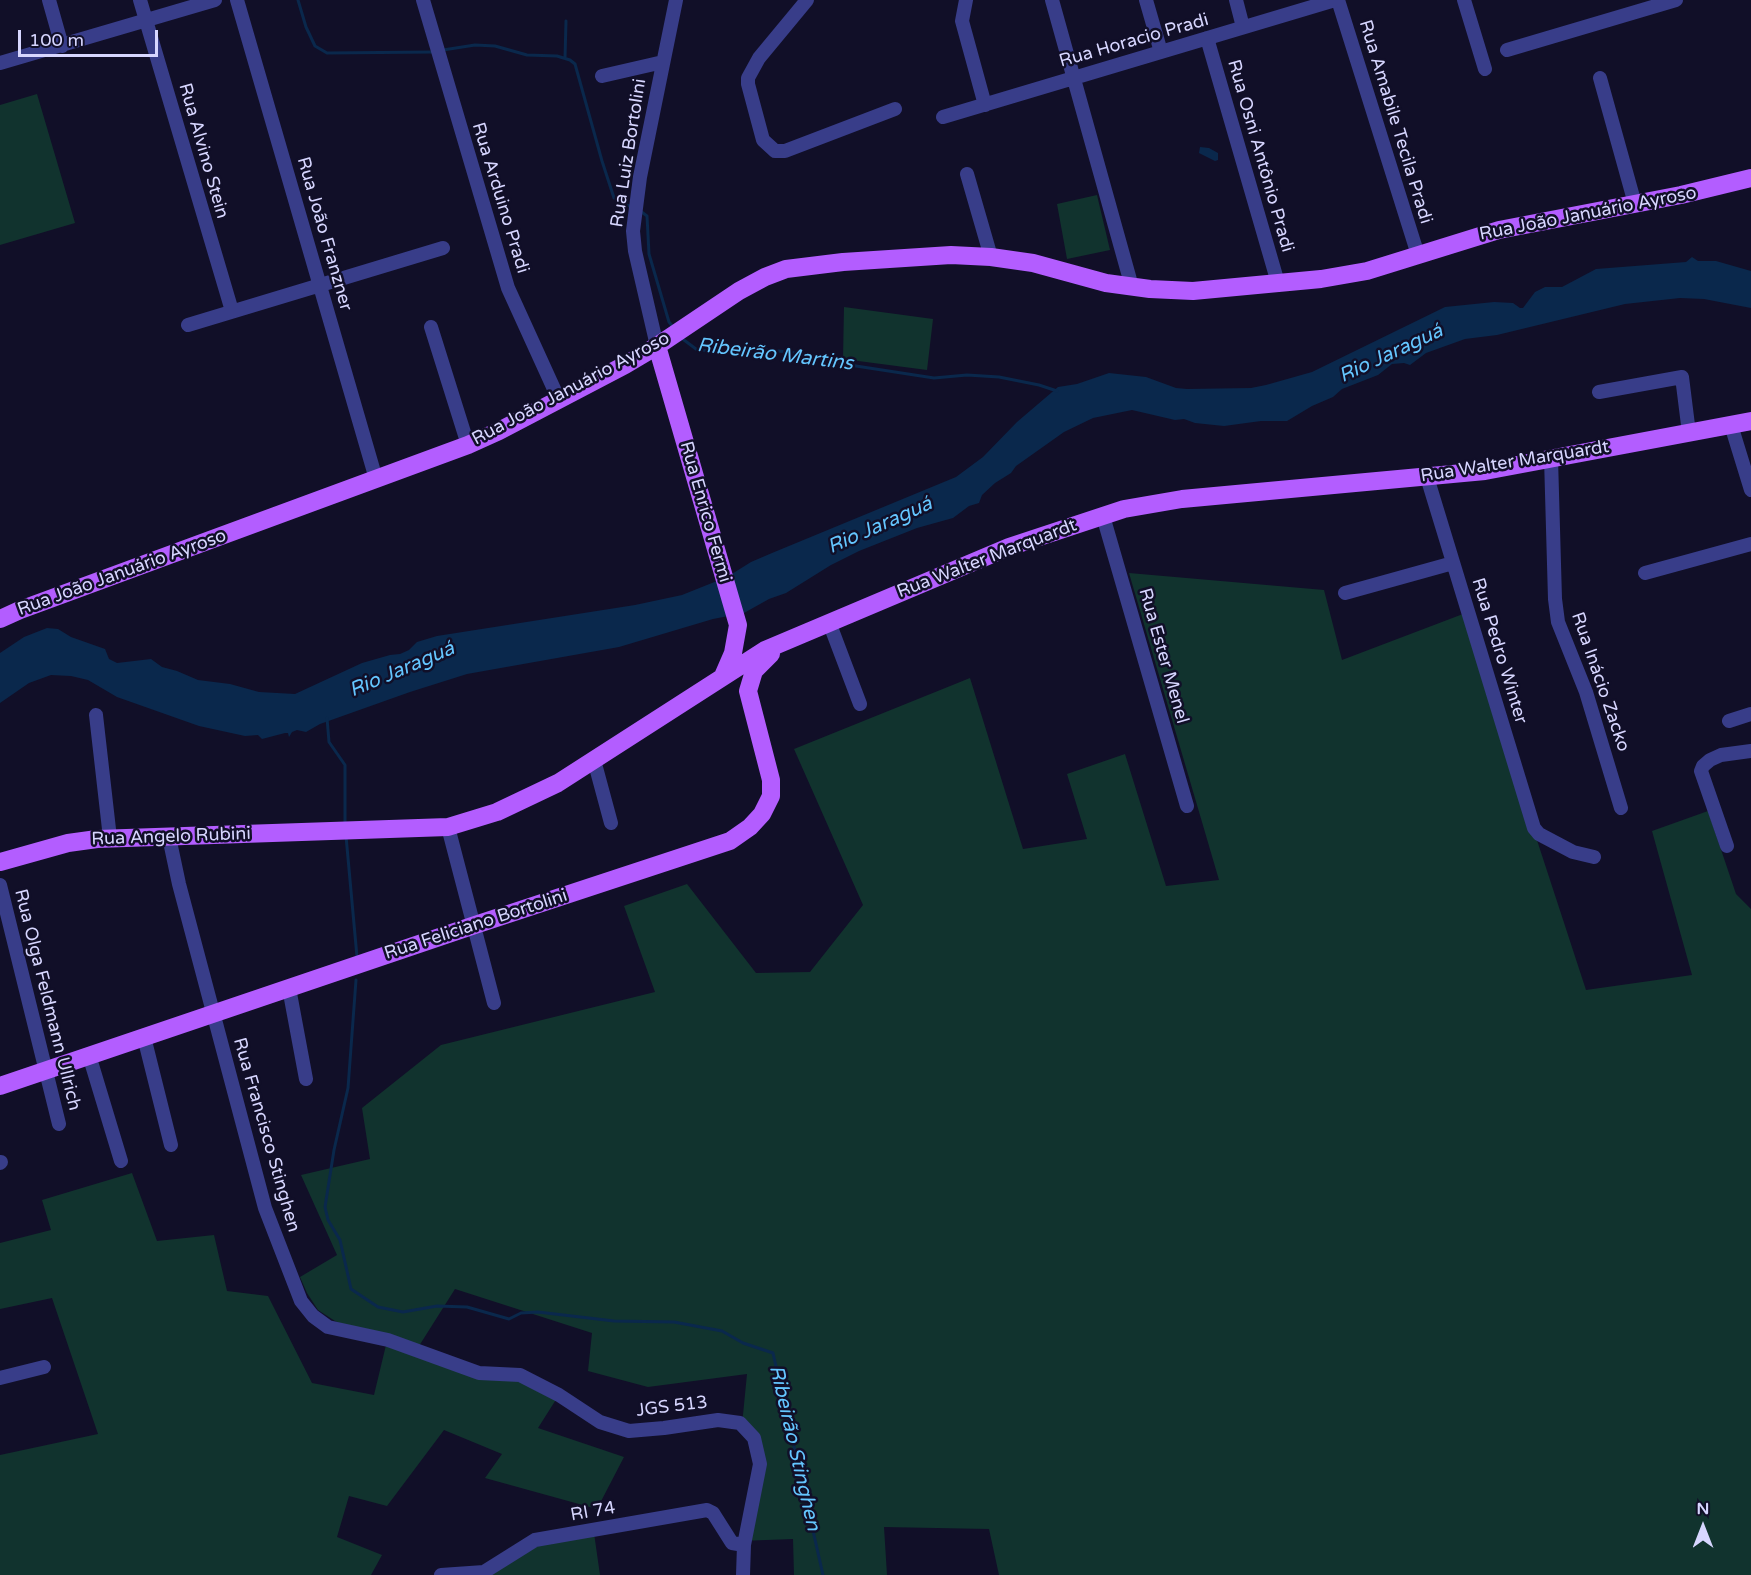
<!DOCTYPE html>
<html>
<head>
<meta charset="utf-8">
<style>
  body { margin:0 }
  #map { position:relative; width:1751px; height:1575px; overflow:hidden; background:#110f28; font-family:"Varela Round",sans-serif }
  canvas { display:block }
  .north { position:absolute; left:1673px; top:1497px; width:60px; height:60px; -webkit-text-stroke:4px #110f28; paint-order:stroke; rotate:0deg; font-size:16px; font-weight:700; line-height:24px; text-align:center; color:#d7d6ff }
  .north::after { content:''; display:block; margin:auto; width:21px; height:27px; background:#d7d6ff; clip-path:polygon(50% 0,100% 100%,50% 72%,0 100%) }
  .scale { position:absolute; left:18px; top:30px; width:140px; height:27px; box-sizing:border-box; border:3px solid #d7d6ff; border-top:0; padding-left:8px; font-size:18px; line-height:21px; white-space:nowrap; color:#d7d6ff; -webkit-text-stroke:4px #110f28; paint-order:stroke }
</style>
</head>
<body>
<div id="map">
<canvas width="1751" height="1575"></canvas>
<div class="north">N</div>
<div class="scale">100 m</div>
</div>
<script>
const ctx = document.querySelector('canvas').getContext('2d');
ctx.lineJoin = 'round';
function fill(path, color) { ctx.fillStyle = color; ctx.fill(path, 'evenodd'); }
const toPath = rows => new Path2D(rows.map(r => 'M' + r).join(''));
function trace(path, color, width, dash) { ctx.strokeStyle = color; ctx.lineWidth = width; ctx.lineCap = dash ? 'butt' : 'round'; ctx.setLineDash(dash || []); ctx.stroke(path); }
function write(font, color, halo, rows, align = 'center') {
  ctx.font = font + ' "Varela Round",sans-serif'; ctx.lineWidth = 5; ctx.setLineDash([]); ctx.textBaseline = 'middle'; ctx.strokeStyle = halo; ctx.fillStyle = color; for (const [text, x, y, turn = 0] of rows) {
    ctx.save(); ctx.translate(x, y); ctx.rotate((+turn || 0) * Math.PI / 180); ctx.textAlign = isNaN(turn) ? turn : align; if (halo) ctx.strokeText(text, 0, 0); ctx.fillText(text, 0, 0); ctx.restore();
  }
}
fill(toPath([
  [37,94,75,223,0,245,0,105],
  [1097,195,1110,250,1067,259,1057,204],
  [844,307,933,319,927,370,843,359],
  [1129,573,1324,590,1342,660,1463,614,1586,990,1692,975,1652,831,1708,811,1736,894,1751,909,1751,1575,999,1575,989,1529,884,1527,887,1575,794,1575,793,1539,740,1541,756,1454,742,1425,747,1374,648,1387,588,1371,592,1333,455,1289,419,1346,350,1328,335,1321,318,1310,307,1293,300,1277,337,1255,301,1175,370,1159,362,1108,441,1045,655,992,624,906,687,884,756,973,810,972,863,905,794,749,970,678,1023,849,1087,839,1067,774,1125,754,1166,886,1219,880],
  [132,1173,157,1241,214,1235,227,1291,268,1296,312,1383,374,1395,386,1345,510,1376,557,1398,538,1428,624,1457,597,1509,485,1478,502,1454,444,1430,387,1506,349,1496,337,1537,382,1555,371,1575,0,1575,0,1455,98,1434,52,1298,0,1309,0,1243,51,1230,42,1200],
  [594,1533,600,1575,480,1575,534,1543]
]), '#11332e');
fill(toPath([
  [1200,147,1209,148,1218,153,1218,160,1215,161,1199,153],
  [1692,257,1698,261,1716,261,1751,271,1751,308,1704,299,1680,298,1625,304,1497,335,1465,339,1426,353,1410,365,1404,363,1392,364,1378,375,1342,389,1333,397,1312,406,1287,421,1261,421,1224,426,1195,423,1184,419,1175,420,1132,410,1093,418,1064,432,1016,466,1011,473,995,483,982,495,979,503,969,506,953,518,917,528,859,551,831,565,786,593,769,599,744,613,713,619,619,647,467,674,410,692,320,724,306,732,297,730,292,732,289,737,288,733,285,733,262,739,258,735,245,736,199,726,117,697,88,680,71,676,51,675,29,683,0,703,0,653,24,637,47,628,58,629,71,637,105,649,109,659,117,663,151,659,162,667,177,671,198,680,230,684,259,692,295,694,362,663,390,655,400,654,409,650,417,642,437,636,635,605,682,595,727,577,751,562,772,553,956,477,983,457,1017,422,1058,387,1077,384,1109,373,1146,377,1176,388,1187,389,1251,388,1266,385,1312,372,1445,307,1494,302,1513,303,1520,308,1523,308,1535,292,1545,287,1562,287,1596,269,1686,262]
]), '#0a284c');
trace(toPath([
  [298,0,306,27,315,46,327,53,433,52],
  [443,50,475,45,495,46,527,55,557,56,570,60,575,64,602,161,614,198,633,208],
  [565,58,566,21],
  [639,210,647,216,649,254,669,322,673,327],
  [680,337,696,349,717,352,762,349,795,353,823,357,843,364,934,378,967,375,999,377,1039,385,1057,391],
  [327,718,329,742,345,765,345,822],
  [346,836,357,957],
  [356,980,348,1088,334,1150,325,1207,328,1220,340,1240,351,1289,378,1307,403,1312,437,1306,467,1307,509,1319,521,1313,538,1312,614,1321,674,1322,722,1331,743,1343,773,1353,823,1575]
]), '#0a284c', 3);
trace(toPath([
  [49,0,62,46],
  [140,0,232,311],
  [237,0,376,479],
  [423,0,508,288,559,400],
  [807,0,759,58,748,78,748,84,763,140,775,151,785,151,895,109],
  [966,0,962,21,985,105],
  [1052,0,1132,287],
  [1146,0,1161,52],
  [1236,0,1243,27],
  [1338,0,1418,255],
  [1464,0,1485,69],
  [1207,38,1278,283],
  [1507,50,1676,0],
  [0,63,215,0],
  [602,76,663,62],
  [1600,78,1635,204],
  [943,117,1335,0],
  [967,174,991,257],
  [188,325,443,248],
  [431,327,468,445],
  [657,346,635,251,633,231,640,177,676,0],
  [1599,392,1682,377,1689,433],
  [1731,425,1751,490],
  [1551,458,1555,599,1558,622,1586,692,1621,808],
  [1427,477,1534,828,1539,834,1573,852,1594,857],
  [1103,516,1187,806],
  [1645,573,1751,544],
  [1345,593,1453,563],
  [829,622,860,704],
  [96,715,110,838],
  [1729,721,1751,714],
  [594,760,611,823],
  [448,827,494,1003],
  [169,837,179,884,265,1208,301,1301,313,1316,328,1327,388,1340,479,1373,520,1375,559,1395,600,1422,629,1431,664,1428,718,1420,740,1423,754,1438,760,1464,744,1545,743,1575],
  [1727,846,1701,771,1703,766,1710,760,1721,755,1751,751],
  [0,885,59,1124],
  [289,988,306,1079],
  [144,1037,171,1145],
  [89,1055,121,1161],
  [0,1163,1,1162],
  [0,1378,44,1367],
  [441,1575,484,1572,535,1540,707,1510,713,1513,732,1543,744,1545]
]), '#383d89', 14);
trace(toPath([
  [657,346,738,625,733,653,723,676],
  [0,619,20,610,468,445,499,431,625,365,657,346,739,291,765,277,786,269,843,262,951,255,991,257,1033,263,1106,283,1150,289,1193,291,1321,279,1367,271,1499,230,1681,195,1751,178],
  [0,862,68,843,97,839,448,827,497,812,558,783,765,650,1009,547,1124,509,1182,499,1485,471,1751,421],
  [0,1086,475,925,730,841,750,827,762,814,771,796,771,780,748,691,754,671,771,654]
]), '#b35dff', 18);
write('18px', '#d7d6ff', '#110f28', [
  ["Rua Horacio Pradi",1134,41,-16],
  ["Rua Amabile Tecila Pradi",1395,122,73],
  ["Rua Alvino Stein",203,151,74],
  ["Rua Luiz Bortolini",629,153,-81],
  ["Rua Osni Antônio Pradi",1260,156,74],
  ["Rua Arduino Pradi",500,198,73],
  ["Rua João Januário Ayroso",1588,214,-11],
  ["Rua João Franzner",324,234,74],
  ["Rua João Januário Ayroso",571,389,-28],
  ["Rua Walter Marquardt",1515,462,-9],
  ["Rua Enrico Fermi",705,512,74],
  ["Rua Walter Marquardt",987,559,-21],
  ["Rua João Januário Ayroso",122,573,-20],
  ["Rua Pedro Winter",1499,651,73],
  ["Rua Ester Menel",1163,656,74],
  ["Rua Inácio Zacko",1600,682,71],
  ["Rua Angelo Rubini",171,837,-2],
  ["Rua Feliciano Bortolini",476,925,-18],
  ["Rua Olga Feldmann Ullrich",47,1000,76],
  ["Rua Francisco Stinghen",266,1135,74],
  ["JGS 513",672,1407,-7],
  ["RI 74",593,1512,-10]
]);
write('italic 20px', '#64c6ff', '#110f28', [
  ["Rio Jaraguá",1391,354,-25],
  ["Ribeirão Martins",775,355,7],
  ["Rio Jaraguá",880,526,-24],
  ["Rio Jaraguá",402,670,-23],
  ["Ribeirão Stinghen",794,1448,77]
]);
</script>
</body>
</html>
